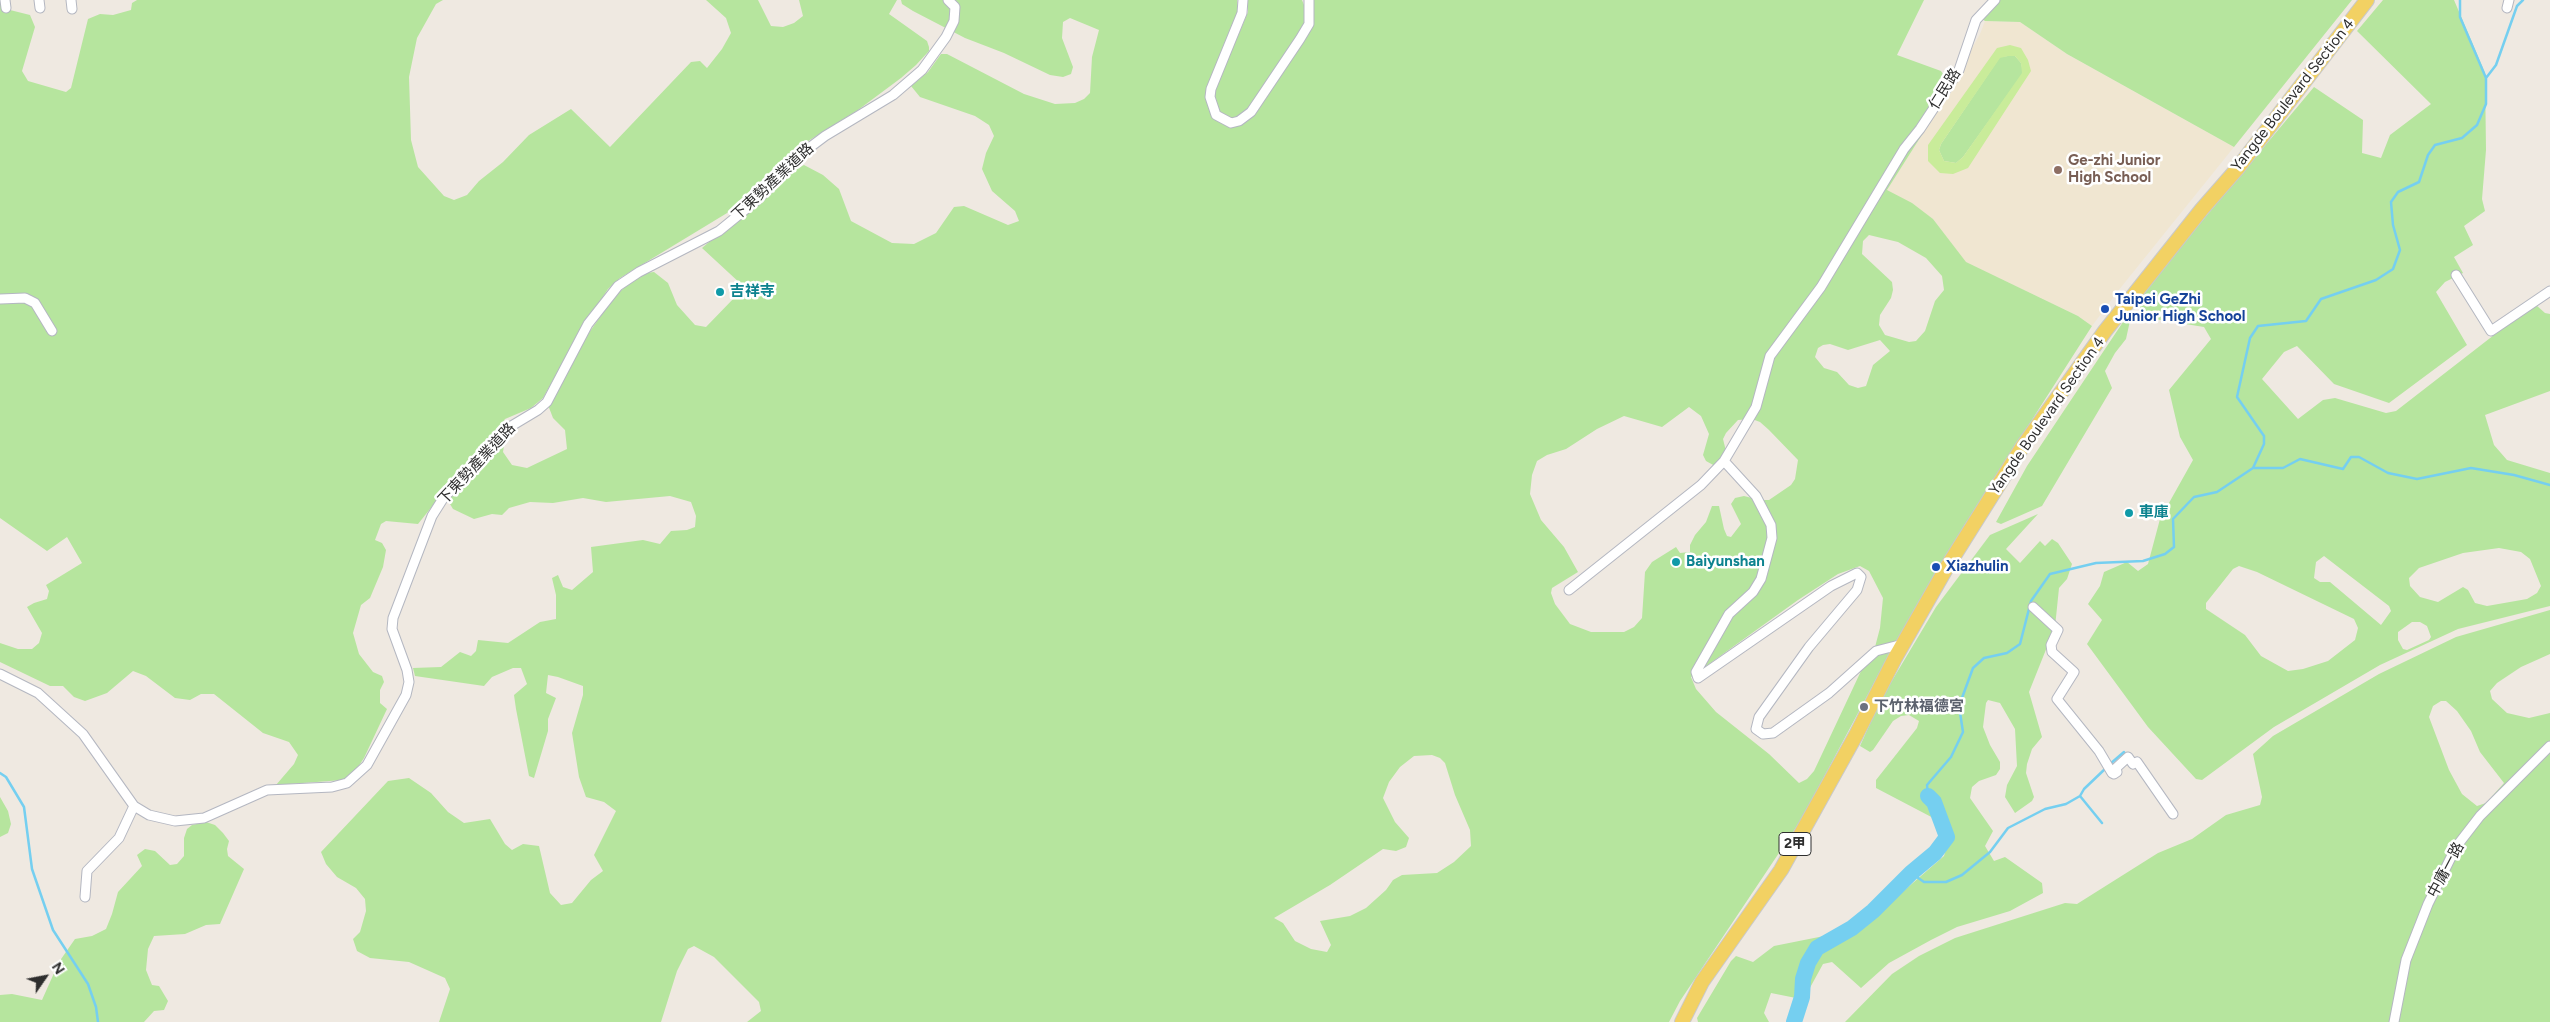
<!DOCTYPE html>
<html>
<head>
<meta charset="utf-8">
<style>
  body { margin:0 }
  #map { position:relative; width:2550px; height:1022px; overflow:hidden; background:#efe9e1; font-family:Figtree,sans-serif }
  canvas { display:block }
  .north { position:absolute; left:20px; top:952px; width:50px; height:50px; -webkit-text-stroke:4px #fff; paint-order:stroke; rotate:57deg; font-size:14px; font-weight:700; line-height:20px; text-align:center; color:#2e2e2e }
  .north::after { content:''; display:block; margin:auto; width:18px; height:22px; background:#2e2e2e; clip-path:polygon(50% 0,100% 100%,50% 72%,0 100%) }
</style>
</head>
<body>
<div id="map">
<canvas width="2550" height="1022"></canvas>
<div class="north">N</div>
</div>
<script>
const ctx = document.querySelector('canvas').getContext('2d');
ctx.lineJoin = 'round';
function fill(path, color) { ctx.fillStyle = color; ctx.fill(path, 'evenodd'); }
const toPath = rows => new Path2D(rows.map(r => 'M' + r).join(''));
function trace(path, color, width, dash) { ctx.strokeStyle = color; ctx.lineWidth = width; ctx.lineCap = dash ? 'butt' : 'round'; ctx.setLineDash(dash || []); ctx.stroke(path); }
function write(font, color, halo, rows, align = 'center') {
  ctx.font = font + ' Figtree,"Noto Sans TC",sans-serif'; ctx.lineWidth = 5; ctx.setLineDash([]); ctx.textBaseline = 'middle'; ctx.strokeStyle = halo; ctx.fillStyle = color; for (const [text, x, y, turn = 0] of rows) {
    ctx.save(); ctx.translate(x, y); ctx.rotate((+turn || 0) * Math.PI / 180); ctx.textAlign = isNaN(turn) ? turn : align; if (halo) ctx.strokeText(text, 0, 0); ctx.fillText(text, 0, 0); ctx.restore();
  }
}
fill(toPath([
  [1985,21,2020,22,2067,54,2234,147,2118,291,2092,326,2078,316,1965,262,1933,219,1887,190,1937,111,1980,34]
]), '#f0e6d1');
fill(toPath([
  [137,0,443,0,436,4,417,38,409,77,411,140,418,167,444,196,454,200,467,195,479,181,503,162,529,135,571,109,610,147,691,62,700,61,707,68,722,49,731,33,726,18,706,0,758,0,771,26,783,27,794,23,803,16,799,0,897,0,889,14,927,41,929,47,929,51,916,65,901,78,858,110,805,143,760,189,737,207,620,278,608,289,578,335,543,398,531,408,505,419,477,460,442,494,418,524,386,521,381,524,375,540,382,543,386,550,383,567,370,598,361,605,353,633,359,654,373,672,382,676,384,682,380,690,380,703,387,709,364,758,354,773,343,780,276,785,294,764,298,755,289,742,263,733,214,694,201,694,190,700,175,698,146,676,133,671,107,693,85,701,74,697,63,686,50,686,0,662,0,643,18,649,32,649,39,643,42,633,27,607,34,603,47,599,49,591,46,585,82,563,67,537,47,551,0,518,0,4,10,10,30,15,35,27,22,71,28,81,66,92,71,88,88,19,100,14,113,15,131,10,132,3],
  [901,0,1237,0,1238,14,1223,50,1210,110,1241,124,1281,66,1312,28,1314,8,1312,0,1924,0,1897,55,1941,71,1947,80,1937,111,1887,190,1912,203,1933,219,1966,262,2078,316,2092,326,1964,526,1882,668,1801,820,1680,1001,1669,1022,747,1022,761,1011,759,1002,714,957,694,946,688,949,677,971,661,1022,439,1022,450,989,445,978,409,962,370,958,357,951,353,939,360,932,366,911,365,899,356,888,337,877,326,864,321,852,388,781,409,778,431,793,448,812,464,823,490,819,505,844,512,850,523,844,539,846,550,893,561,905,572,903,591,880,603,871,594,855,616,811,604,802,586,797,579,777,572,733,583,695,583,686,558,677,548,675,546,693,556,698,548,719,548,731,534,778,529,776,516,709,514,695,527,684,521,668,513,668,492,677,484,686,415,676,413,668,441,667,460,652,471,656,476,651,478,640,508,643,540,622,556,619,556,595,552,578,558,575,563,587,572,590,593,572,591,547,643,540,660,544,671,531,687,530,695,527,696,516,691,502,670,496,606,502,583,498,553,503,530,502,509,508,502,515,492,514,474,519,453,509,447,499,500,437,505,439,503,452,512,465,527,468,567,449,565,430,553,418,548,405,579,347,614,297,626,286,646,273,654,272,668,283,677,305,695,325,706,327,735,297,742,285,702,248,794,170,804,165,823,175,839,189,851,221,892,243,914,244,936,233,954,207,964,206,1008,225,1019,221,1015,211,992,191,982,169,986,153,994,136,989,125,975,116,920,97,911,86,928,72,941,54,947,54,1024,94,1055,104,1075,103,1084,99,1090,93,1092,57,1099,30,1070,18,1063,22,1062,38,1073,67,1071,74,1063,77,1050,75,1004,53,965,38,913,11,902,4],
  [1869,235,1898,242,1926,258,1942,276,1944,290,1935,301,1925,331,1916,341,1909,342,1885,335,1879,325,1880,315,1891,298,1893,290,1892,282,1862,254,1863,241],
  [1880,340,1890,351,1873,365,1866,386,1858,388,1849,385,1837,372,1824,368,1815,357,1818,348,1823,345,1830,344,1848,350],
  [1689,407,1701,416,1709,434,1703,455,1706,461,1715,466,1726,451,1723,439,1726,433,1738,420,1752,419,1760,422,1769,430,1798,460,1795,479,1791,485,1769,500,1760,500,1744,496,1735,498,1731,504,1741,524,1731,537,1727,536,1724,529,1719,506,1712,506,1706,522,1695,535,1690,545,1690,552,1680,553,1676,547,1652,562,1645,572,1642,618,1634,627,1624,632,1591,632,1570,624,1555,604,1551,593,1552,588,1578,572,1564,547,1541,520,1530,494,1532,475,1537,461,1547,455,1566,449,1597,429,1624,416,1662,427],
  [1860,566,1869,571,1883,598,1880,628,1874,651,1861,671,1814,771,1807,779,1799,783,1769,754,1716,712,1696,689,1691,677,1798,600,1838,574],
  [1432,755,1440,758,1445,763,1455,795,1470,830,1471,846,1454,862,1437,873,1402,875,1393,880,1386,890,1366,908,1350,916,1320,921,1331,945,1327,952,1311,949,1295,941,1283,923,1274,918,1330,885,1383,849,1396,851,1406,847,1409,838,1395,822,1383,798,1389,782,1400,767,1414,756],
  [1248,0,1302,0,1306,10,1304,25,1243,116,1228,119,1220,114,1214,104,1215,90,1248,12],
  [1990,0,2352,0,2234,147,2067,54,2020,22,1985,21,1975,14],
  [2383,0,2454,0,2485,73,2486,150,2482,199,2485,211,2464,226,2473,245,2454,257,2463,273,2445,282,2436,292,2467,345,2389,403,2334,384,2297,346,2284,352,2262,379,2298,419,2323,400,2335,398,2386,413,2396,411,2494,335,2536,305,2545,313,2550,314,2550,391,2485,415,2494,445,2507,460,2550,473,2550,606,2458,629,2380,665,2274,727,2202,780,2196,779,2148,727,2087,644,2102,620,2088,604,2100,586,2104,572,2127,562,2138,571,2148,564,2160,519,2193,460,2180,437,2169,390,2211,339,2204,327,2142,317,2136,300,2314,87,2363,120,2362,153,2381,158,2390,135,2431,104,2357,31],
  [2499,548,2521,552,2530,559,2541,586,2537,593,2527,599,2487,606,2475,603,2468,590,2463,587,2438,602,2420,597,2410,586,2409,578,2419,568,2463,553],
  [2324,556,2389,606,2391,611,2381,625,2330,582,2320,582,2314,578,2316,562],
  [2239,566,2257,572,2354,619,2358,628,2355,640,2328,661,2303,669,2288,671,2261,656,2245,635,2206,609,2206,603,2233,569],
  [2412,622,2420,622,2427,626,2431,637,2429,640,2407,650,2403,649,2398,640,2398,632],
  [2008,56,2015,56,2021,63,2023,73,1963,157,1956,163,1944,161,1939,150,1941,144,2000,57],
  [2127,316,2131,316,2126,339,2115,353,2105,371,2112,388,2042,506,2001,524,1996,522,2027,466],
  [2038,514,2006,549,2020,563,2040,541,2045,546,2052,539,2058,543,2072,564,2067,579,2059,588,2055,627,2029,692,2042,737,2032,749,2027,764,2026,773,2034,797,2032,801,2015,813,2005,797,2007,785,2017,766,2015,729,2000,703,1988,700,1986,703,1983,727,1990,745,2000,762,2000,769,1996,775,1979,781,1972,787,1970,798,1993,831,1985,846,1994,861,2005,857,2042,883,2043,893,2010,911,1957,927,1931,940,1889,963,1861,988,1832,962,1823,964,1806,995,1801,999,1771,993,1764,1013,1769,1022,1698,1022,1697,1018,1731,961,1736,956,1753,962,1774,946,1824,936,1852,924,1884,908,1944,856,1951,832,1939,821,1876,788,1876,780,1917,728,1919,721,1909,715,1901,716,1893,721,1873,750,1870,752,1860,746,1881,699,1936,607,1990,535],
  [2550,610,2550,654,2521,667,2497,683,2490,691,2492,699,2507,713,2529,718,2550,713,2550,1022,1845,1022,1892,974,1919,956,1955,938,2065,903,2077,904,2158,853,2192,839,2226,815,2260,805,2262,797,2253,754,2273,736,2379,674,2456,637],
  [2441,701,2446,701,2457,711,2471,731,2480,752,2504,783,2486,803,2477,806,2462,794,2449,770,2429,717,2433,706],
  [0,797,8,811,11,824,8,833,0,837],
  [206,822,215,825,223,833,229,841,227,849,228,856,244,869,220,924,206,925,185,934,154,936,148,949,146,970,152,985,159,986,168,1001,164,1010,154,1011,144,1022,0,1022,0,995,12,994,42,1000,59,962,75,939,92,936,106,929,112,914,118,892,142,866,137,855,145,849,155,851,170,865,177,864,184,856,184,838,187,829,192,825]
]), '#b6e59e');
fill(toPath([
  [2010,45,2021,48,2028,60,2031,71,1968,168,1953,174,1940,173,1928,161,1928,145,1997,48],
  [2008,56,2015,56,2021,63,2022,73,1963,157,1956,163,1944,161,1939,150,1941,144,2000,58]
]), '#c9ec9a');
trace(toPath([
  [2460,0,2460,17,2486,78],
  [2253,468,2283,468,2300,459,2343,469,2351,457,2359,457,2388,473,2417,479,2471,468,2514,475,2550,485],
  [2110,764,2124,752],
  [0,773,6,777,24,807,32,869,53,930,88,984,96,1007,98,1022],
  [1928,796,1927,785,1951,757,1963,732,1959,706,1973,668,1984,658,2007,653,2020,644,2031,601,2050,574,2096,563,2143,561,2165,554,2174,547,2173,519,2194,497,2217,492,2253,468,2264,444,2264,436,2237,397,2250,338,2258,326,2306,321,2321,299,2376,280,2393,269,2400,250,2393,225,2391,202,2398,192,2419,182,2428,155,2435,145,2462,138,2477,125,2486,104,2486,78,2496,65,2517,6,2523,0],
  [2080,796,2102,823],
  [1911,873,1924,882,1946,882,1962,875,1990,852,2008,828,2045,809,2066,804,2080,796,2084,789,2106,768]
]), '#75cff0', 2.5);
trace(toPath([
  [1794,1022,1802,997,1803,979,1808,963,1817,948,1852,928,1873,911,1911,873,1935,853,1947,837,1934,802,1928,796]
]), '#75cff0', 16);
const street = toPath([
  [5,0,6,8],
  [39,0,40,8],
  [71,0,72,9],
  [1243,0,1242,13,1211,89,1210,97,1216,115,1231,123,1239,121,1251,112,1300,39,1309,24,1309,0],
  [2507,8,2509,0],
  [2456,275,2491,331,2550,291],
  [0,299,25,298,35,303,52,331],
  [1724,461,1756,496,1771,525,1772,538,1761,579,1753,592,1729,614,1696,672,1698,678,1831,586,1857,573,1861,577,1857,590,1809,647,1759,717,1756,729,1763,734,1773,733,1829,693,1876,651,1903,644],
  [1569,590,1701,485,1724,461,1756,407,1770,356,1821,287,1904,149,1920,129,1959,70,1976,20,1995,0],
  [2033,607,2058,630,2051,645,2052,652,2074,672,2057,699,2099,751,2112,773,2114,774,2117,772,2116,768,2128,757,2133,764,2137,762,2173,814],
  [0,674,38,693,83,734,134,806,149,815,175,821,204,818,267,790,332,787,347,783,367,765,406,695,409,682,407,670,392,629,393,618,432,516,444,497,481,461,508,428,538,410,547,402,588,324,618,286,639,272,719,231,757,200,809,148,825,136,893,95,922,70,946,37,954,21,955,7,948,0],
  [85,897,87,871,119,838,134,806],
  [2394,1022,2406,960,2428,904,2456,847,2480,816,2550,746]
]);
const primary = toPath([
  [1682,1022,1702,982,1781,870,1856,735,1895,658,1947,567,2023,446,2105,331,2202,209,2237,169,2367,0]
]);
trace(street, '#b4b7c1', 11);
trace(primary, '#c9c9c9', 16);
trace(street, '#fff', 9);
trace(primary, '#f2d163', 14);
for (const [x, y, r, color] of [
  [2058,170,5,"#8d6e63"],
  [720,292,5,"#0f9aa8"],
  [2105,309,5,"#1a4fb4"],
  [2129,513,5,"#0f9aa8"],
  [1676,562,5,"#0f9aa8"],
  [1936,567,5,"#1a4fb4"],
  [1864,707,5,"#6b7280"]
]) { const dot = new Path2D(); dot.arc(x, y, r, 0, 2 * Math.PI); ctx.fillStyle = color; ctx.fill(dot); trace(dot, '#fff', 2); }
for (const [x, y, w] of [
  [1795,844,32]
]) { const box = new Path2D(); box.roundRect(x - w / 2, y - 11.5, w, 23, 4); ctx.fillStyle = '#fff'; ctx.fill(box); trace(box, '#2e2e2e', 1); }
write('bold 14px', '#2e2e2e', null, [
  ["2甲",1795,844]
]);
write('15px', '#2e2e2e', '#fff', [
  ["仁民路",1945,89,-58],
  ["Yangde Boulevard Section 4",2293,95,-52],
  ["下東勢產業道路",773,182,-43],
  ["Yangde Boulevard Section 4",2047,416,-55],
  ["下東勢產業道路",477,464,-47],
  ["中庸一路",2446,870,-62]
]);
write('bold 15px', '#785e54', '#fff', [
  ["Ge-zhi Junior",2068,161],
  ["High School",2068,178]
], 'left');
write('bold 15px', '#0d838f', '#fff', [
  ["吉祥寺",730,292],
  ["車庫",2139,513],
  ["Baiyunshan",1686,562]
], 'left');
write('bold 15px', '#164399', '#fff', [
  ["Taipei GeZhi",2115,300],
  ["Junior High School",2115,317],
  ["Xiazhulin",1946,567]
], 'left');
write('bold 15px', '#5b616d', '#fff', [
  ["下竹林福德宮",1874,707]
], 'left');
</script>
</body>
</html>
